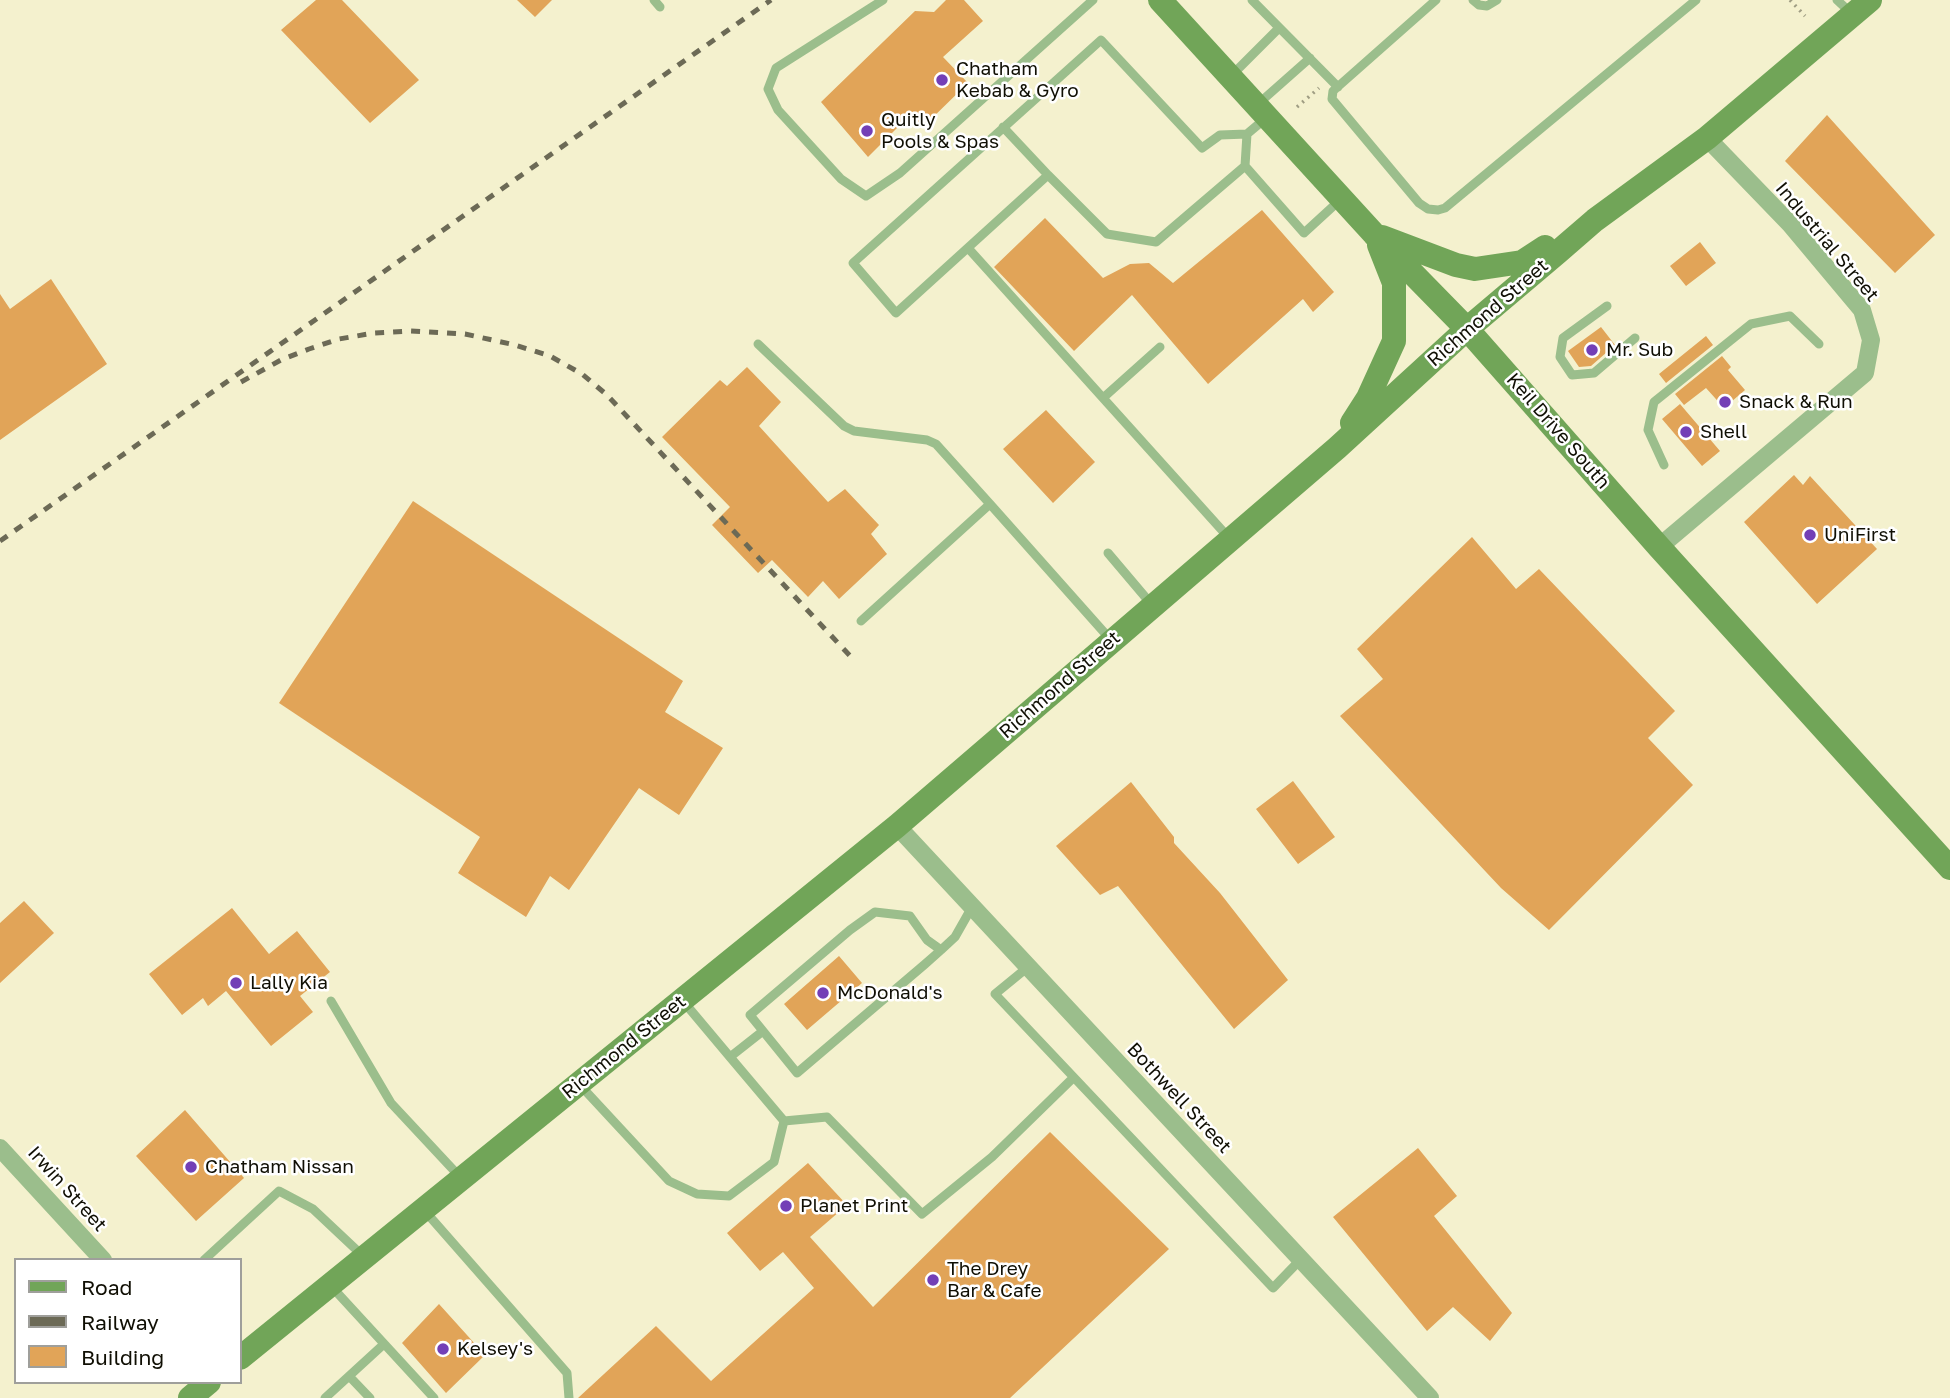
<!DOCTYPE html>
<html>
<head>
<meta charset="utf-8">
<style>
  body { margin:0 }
  #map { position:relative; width:1950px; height:1398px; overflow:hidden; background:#f4f1ce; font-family:"Golos Text",sans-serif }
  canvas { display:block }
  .legend { position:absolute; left:14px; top:1258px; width:228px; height:126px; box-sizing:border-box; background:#fff; border:2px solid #9f9f9b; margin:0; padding:9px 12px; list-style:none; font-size:21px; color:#100f04 }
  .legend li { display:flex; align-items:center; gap:14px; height:35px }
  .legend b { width:35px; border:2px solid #9f9f9b }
</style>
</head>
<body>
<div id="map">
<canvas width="1950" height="1398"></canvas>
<ul class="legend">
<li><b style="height:9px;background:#71a558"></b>Road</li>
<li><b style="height:9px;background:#6c6a56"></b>Railway</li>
<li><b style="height:19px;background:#e1a458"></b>Building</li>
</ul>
</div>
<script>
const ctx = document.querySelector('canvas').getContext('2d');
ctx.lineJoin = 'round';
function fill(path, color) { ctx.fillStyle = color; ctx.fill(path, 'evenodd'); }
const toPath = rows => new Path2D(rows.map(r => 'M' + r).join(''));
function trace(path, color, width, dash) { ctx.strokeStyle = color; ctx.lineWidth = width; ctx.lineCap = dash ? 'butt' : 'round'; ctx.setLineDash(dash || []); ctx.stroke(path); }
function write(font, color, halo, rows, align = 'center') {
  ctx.font = font + ' "Golos Text",sans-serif'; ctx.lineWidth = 5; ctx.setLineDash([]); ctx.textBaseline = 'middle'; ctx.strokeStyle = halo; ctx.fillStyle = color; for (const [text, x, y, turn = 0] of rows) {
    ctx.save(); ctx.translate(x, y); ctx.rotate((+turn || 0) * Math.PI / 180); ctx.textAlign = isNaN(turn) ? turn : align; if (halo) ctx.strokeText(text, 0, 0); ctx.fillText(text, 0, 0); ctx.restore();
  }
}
fill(toPath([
  [316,0,342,0,419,80,370,123,281,30],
  [517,0,552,0,535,17],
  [946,0,964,0,983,21,943,57,968,83,923,127,901,124,868,157,821,102,915,11,934,12],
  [1827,115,1935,235,1895,273,1785,161],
  [1262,210,1334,292,1313,312,1303,299,1208,384,1132,295,1074,351,994,267,1045,218,1103,278,1130,264,1149,263,1173,283],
  [1700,242,1716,263,1686,286,1670,266],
  [51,279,107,364,0,440,0,294,10,309],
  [1601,327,1615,345,1591,366,1579,367,1568,351],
  [1706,336,1713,345,1666,383,1659,374],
  [1722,356,1731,367,1728,370,1745,390,1724,408,1706,388,1684,405,1675,394],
  [747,367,781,402,759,426,828,502,845,489,879,525,871,534,887,554,839,599,823,581,808,597,772,560,758,573,712,525,730,507,662,437,720,380,727,386],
  [1680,404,1720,451,1702,466,1662,419],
  [1046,410,1095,462,1053,503,1003,449],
  [1794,475,1803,485,1810,476,1877,549,1817,604,1744,522],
  [413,501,683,681,665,712,723,748,679,815,639,788,569,890,550,876,526,917,458,873,480,837,279,703],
  [1472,537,1516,589,1539,569,1675,711,1648,738,1693,785,1549,930,1501,888,1340,716,1383,679,1357,649],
  [1293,781,1335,837,1298,864,1256,809],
  [1131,782,1174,837,1174,843,1220,893,1288,980,1234,1029,1118,886,1100,895,1056,846],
  [24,901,54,933,0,983,0,923],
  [232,908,269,954,297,931,330,972,300,996,313,1012,271,1046,226,991,208,1006,203,998,182,1015,149,974],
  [839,956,862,983,807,1030,784,1004],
  [185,1110,244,1178,196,1221,136,1156],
  [1050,1132,1169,1249,1010,1398,578,1398,656,1326,711,1381,814,1288,783,1252,760,1271,727,1233,808,1163,847,1205,810,1237,873,1307],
  [1418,1148,1457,1196,1434,1216,1512,1313,1490,1341,1453,1307,1427,1331,1333,1217],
  [439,1304,485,1355,446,1393,402,1343]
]), '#e1a458');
trace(toPath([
  [1790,0,1805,16],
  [1297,107,1319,88]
]), '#9f9d83', 3.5, [2, 5]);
trace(toPath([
  [654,0,660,7],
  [883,0,776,68,768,89,778,110,841,179,866,196,900,173,1093,0],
  [1252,0,1338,87],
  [1436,0,1333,91,1332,99,1419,203,1428,209,1438,210,1445,208,1696,0],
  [1473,0,1479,5,1487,6,1497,0],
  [1837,0,1851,13],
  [1231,76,1279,28],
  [1258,104,1310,58],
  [1003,127,1048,175],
  [1247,134,1245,166,1156,242,1107,234,1048,175,896,313,853,263,1101,40,1202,148,1220,135,1247,134,1266,118],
  [1245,166,1304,233,1340,200],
  [968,248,1229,538],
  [1607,306,1563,338,1560,357,1572,375,1594,373,1635,338],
  [758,344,844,426,854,431,927,440,936,444,990,504],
  [1103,398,1160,347],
  [1664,465,1648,430,1654,402,1751,324,1790,316,1819,344],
  [1108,553,1152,605],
  [861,621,990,504,1110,639],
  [941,950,927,940,910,916,875,912,850,930,750,1015,797,1073,924,965,941,950,955,937,972,907],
  [1028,967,995,994,1273,1288,1301,1259],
  [331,1001,391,1103,460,1177],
  [683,1001,730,1057,763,1031],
  [580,1085,669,1181,697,1194,729,1196,774,1162,784,1121,730,1057],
  [784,1121,827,1117,922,1214,992,1157,1073,1078],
  [424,1210,567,1373,569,1398],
  [204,1260,279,1191,313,1209,363,1256],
  [331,1286,434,1398],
  [349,1376,370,1398],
  [325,1398,384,1344]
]), '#9bbe8c', 9);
trace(toPath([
  [1659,547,1865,373,1871,340,1862,310,1790,224,1707,138],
  [897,826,1430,1398],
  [0,1148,103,1260]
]), '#9bbe8c', 18);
trace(toPath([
  [1160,0,1374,234,1467,329,1659,547,1950,868],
  [1382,237,1456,265,1475,269,1522,262,1545,247],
  [1352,423,1368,398,1394,341,1394,283,1379,245],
  [240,1358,897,826,1337,448,1467,329,1558,252,1595,220,1707,138,1870,0],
  [190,1398,209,1382]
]), '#71a558', 24);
trace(toPath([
  [241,382,281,360,309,349,339,339,374,333,411,331,465,334,515,345,550,356,582,374,607,395,852,658],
  [0,541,771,0]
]), '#6c6a56', 5, [9, 9]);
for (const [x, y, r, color] of [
  [942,80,7,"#733fb6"],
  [867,131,7,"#733fb6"],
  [1592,350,7,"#733fb6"],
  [1725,402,7,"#733fb6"],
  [1686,432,7,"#733fb6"],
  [1810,535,7,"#733fb6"],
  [236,983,7,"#733fb6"],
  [823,993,7,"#733fb6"],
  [191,1167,7,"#733fb6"],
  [786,1206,7,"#733fb6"],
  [933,1280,7,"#733fb6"],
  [443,1349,7,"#733fb6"]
]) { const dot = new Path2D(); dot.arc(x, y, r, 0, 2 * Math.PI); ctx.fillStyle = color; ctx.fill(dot); trace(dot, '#fff', 2.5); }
write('19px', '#100f04', '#fff', [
  ["Chatham",956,69],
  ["Kebab & Gyro",956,91],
  ["Quitly",881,120],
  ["Pools & Spas",881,142],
  ["Mr. Sub",1606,350],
  ["Snack & Run",1739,402],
  ["Shell",1700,432],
  ["UniFirst",1824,535],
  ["Lally Kia",250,983],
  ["McDonald's",837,993],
  ["Chatham Nissan",205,1167],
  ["Planet Print",800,1206],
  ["The Drey",947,1269],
  ["Bar & Cafe",947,1291],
  ["Kelsey's",457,1349]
], 'left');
write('19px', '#100f04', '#fff', [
  ["Industrial Street",1827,242,50],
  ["Richmond Street",1488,313,-41],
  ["Keil Drive South",1558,431,49],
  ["Richmond Street",1060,685,-41],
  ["Richmond Street",624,1047,-39],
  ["Bothwell Street",1179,1098,47],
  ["Irwin Street",67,1189,48]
]);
</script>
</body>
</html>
